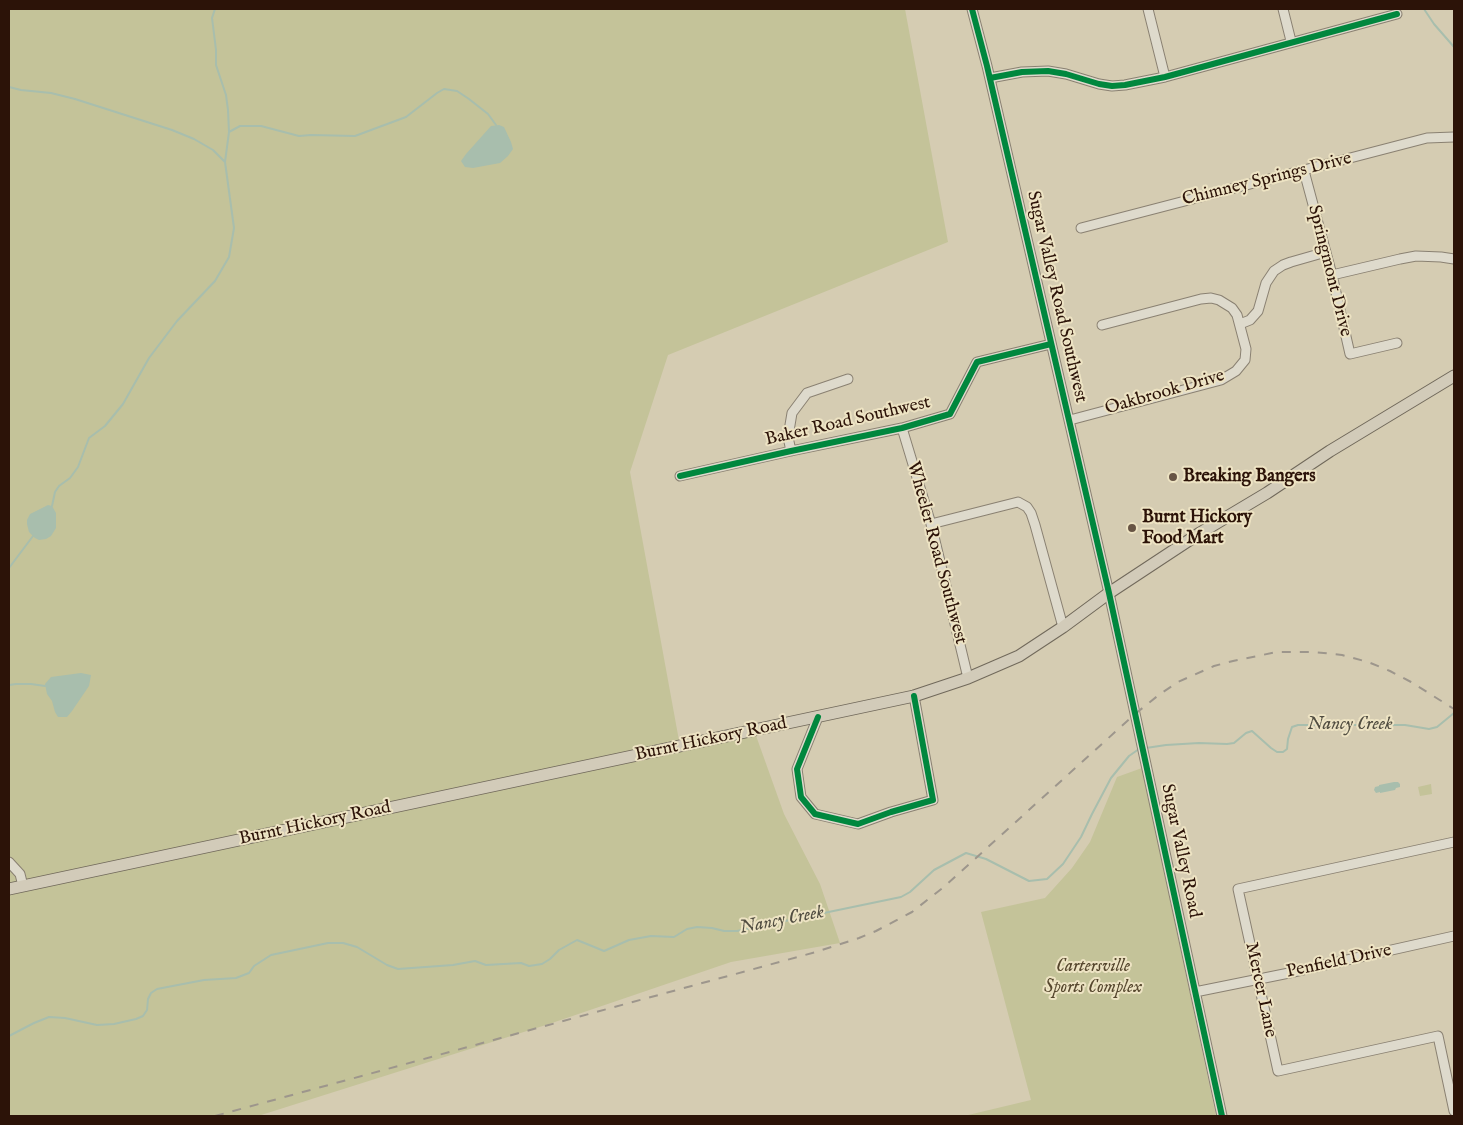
<!DOCTYPE html>
<html>
<head>
<meta charset="utf-8">
<style>
  body { margin:0 }
  #map { position:relative; width:1463px; height:1125px; overflow:hidden; background:#d5ccb2; font-family:"IM FELL English",serif }
  canvas { display:block }
  .frame { position:absolute; inset:0; border:10px solid #2c1308; pointer-events:none }
</style>
</head>
<body>
<div id="map">
<canvas width="1463" height="1125"></canvas>
<div class="frame"></div>
</div>
<script>
const ctx = document.querySelector('canvas').getContext('2d');
ctx.lineJoin = 'round';
function fill(path, color) { ctx.fillStyle = color; ctx.fill(path, 'evenodd'); }
const toPath = rows => new Path2D(rows.map(r => 'M' + r).join(''));
function trace(path, color, width, dash) { ctx.strokeStyle = color; ctx.lineWidth = width; ctx.lineCap = dash ? 'butt' : 'round'; ctx.setLineDash(dash || []); ctx.stroke(path); }
function write(font, color, halo, rows, align = 'center') {
  ctx.font = font + ' "IM FELL English",serif'; ctx.lineWidth = 4; ctx.setLineDash([]); ctx.textBaseline = 'middle'; ctx.strokeStyle = halo; ctx.fillStyle = color; for (const [text, x, y, turn = 0] of rows) {
    ctx.save(); ctx.translate(x, y); ctx.rotate((+turn || 0) * Math.PI / 180); ctx.textAlign = isNaN(turn) ? turn : align; if (halo) ctx.strokeText(text, 0, 0); ctx.fillText(text, 0, 0); ctx.restore();
  }
}
fill(toPath([
  [9,9,905,9,948,242,668,355,630,472,680,746,754,730,784,814,820,884,840,943,731,962,549,1024,258,1116,9,1116],
  [1142,768,1216,1116,964,1116,1031,1100,981,912,1045,898,1072,868,1090,842,1117,777],
  [1431,784,1432,794,1420,796,1418,787]
]), '#c4c399');
fill(toPath([
  [499,125,504,127,511,142,513,149,508,156,500,163,473,168,465,167,461,161,466,154,491,126],
  [48,505,52,506,56,513,56,528,51,536,46,539,39,540,35,538,29,532,27,524,27,520,30,514],
  [81,673,91,675,89,686,72,711,67,717,58,717,55,712,52,701,47,694,45,684,51,677],
  [1394,782,1398,782,1400,784,1400,787,1396,788,1395,790,1380,793,1380,792,1376,793,1374,790,1375,787,1379,786,1379,785]
]), '#a8bead');
trace(toPath([
  [1424,9,1434,24,1454,47],
  [9,87,21,90,51,93,75,99,172,130,194,139,213,150,225,162],
  [229,132,240,126,261,126,299,136,311,135,355,136,406,117,437,93,444,89,457,91,469,99,488,114,496,125],
  [52,506,55,492,59,486,70,478,78,467,89,438,105,426,123,404,149,358,177,321,215,281,229,257,234,228,225,162,229,132,228,110,226,95,216,65,216,50,212,18,215,9],
  [9,568,33,536],
  [9,685,16,684,31,684,45,686],
  [1146,748,1166,745,1199,743,1227,744,1234,743,1246,733,1252,731,1271,748,1277,752,1283,752,1287,749,1288,739,1292,727,1298,725,1405,725,1429,729,1437,727,1454,713],
  [9,1036,34,1023,49,1017,65,1018,97,1025,114,1024,136,1019,143,1016,147,1010,148,999,151,993,157,989,204,980,236,978,249,973,254,966,271,955,328,943,343,943,357,947,387,965,398,969,453,965,475,961,486,965,521,963,529,966,542,964,550,959,559,950,577,940,604,951,629,940,651,936,674,937,687,929,697,927,712,928,724,931,737,931,901,897,910,892,934,870,966,853,986,859,1029,881,1047,879,1063,864,1081,837,1092,814,1111,778,1129,756,1139,749]
]), '#a8bead', 2);
const minor = toPath([
  [972,9,987,66,1109,593,1222,1116],
  [1148,9,1165,77],
  [1283,9,1291,41],
  [990,78,1022,72,1048,71,1066,74,1099,84,1112,86,1125,85,1165,77,1397,14],
  [1304,171,1332,275,1350,354,1397,343],
  [1081,228,1427,138,1454,137],
  [1332,275,1400,259,1416,256,1441,257,1454,259],
  [1240,324,1250,320,1258,311,1266,283,1274,271,1283,265,1291,262,1326,252],
  [1070,420,1221,380,1236,371,1245,360,1246,349,1237,315,1232,308,1219,300,1211,298,1201,299,1102,325],
  [902,428,931,524,968,678],
  [791,451,788,437,792,413,807,393,848,379],
  [680,476,791,451,902,428,950,414,977,362,1051,344],
  [931,524,1018,502,1027,507,1031,513,1035,525,1063,627],
  [818,717,797,769,801,797,815,814,858,824,891,812,933,800,914,696],
  [1454,842,1238,889,1278,1071,1438,1036,1454,1111],
  [9,862,20,874,23,886],
  [1195,992,1289,973,1454,936]
]);
const major = toPath([
  [9,889,914,696,968,678,1019,656,1063,627,1109,593,1200,533,1267,493,1330,451,1454,376]
]);
trace(minor, '#8a8172', 11);
trace(major, '#71695b', 13);
trace(minor, '#dedacc', 9);
trace(major, '#d2cbb9', 11);
trace(toPath([
  [215,1116,816,952,859,938,876,931,912,912,945,886,1135,714,1160,694,1178,682,1214,666,1233,661,1277,652,1314,652,1342,655,1368,662,1390,671,1411,682,1454,709]
]), '#9d968c', 2, [9, 9]);
trace(toPath([
  [972,9,987,66,1109,593,1222,1116],
  [990,78,1022,72,1048,71,1066,74,1099,84,1112,86,1125,85,1165,77,1397,14],
  [680,476,791,451,902,428,950,414,977,362,1051,344],
  [818,717,797,769,801,797,815,814,858,824,891,812,933,800,914,696]
]), '#00873e', 6);
for (const [x, y, r, color] of [
  [1173,477,5,"#675444"],
  [1132,528,5,"#675444"]
]) { const dot = new Path2D(); dot.arc(x, y, r, 0, 2 * Math.PI); ctx.fillStyle = color; ctx.fill(dot); trace(dot, '#ede3c3', 2); }
write('18px', '#2c1308', '#ede3c3', [
  ["Chimney Springs Drive",1267,180,-14],
  ["Springmont Drive",1329,271,76],
  ["Sugar Valley Road Southwest",1056,297,77],
  ["Oakbrook Drive",1165,393,-16],
  ["Baker Road Southwest",848,422,-13],
  ["Wheeler Road Southwest",936,553,75],
  ["Burnt Hickory Road",711,740,-12],
  ["Burnt Hickory Road",315,824,-12],
  ["Sugar Valley Road",1180,851,78],
  ["Penfield Drive",1339,962,-12],
  ["Mercer Lane",1260,990,78]
]);
write('bold 18px', '#2c1308', '#ede3c3', [
  ["Breaking Bangers",1183,477],
  ["Burnt Hickory",1142,518],
  ["Food Mart",1142,539]
], 'left');
write('italic 18px', '#55462d', '#ede3c3', [
  ["Cartersville",1093,967],
  ["Sports Complex",1093,988]
]);
write('italic 19px', '#514d41', '#ede3c3', [
  ["Nancy Creek",1350,725],
  ["Nancy Creek",782,921,-11]
]);
</script>
</body>
</html>
